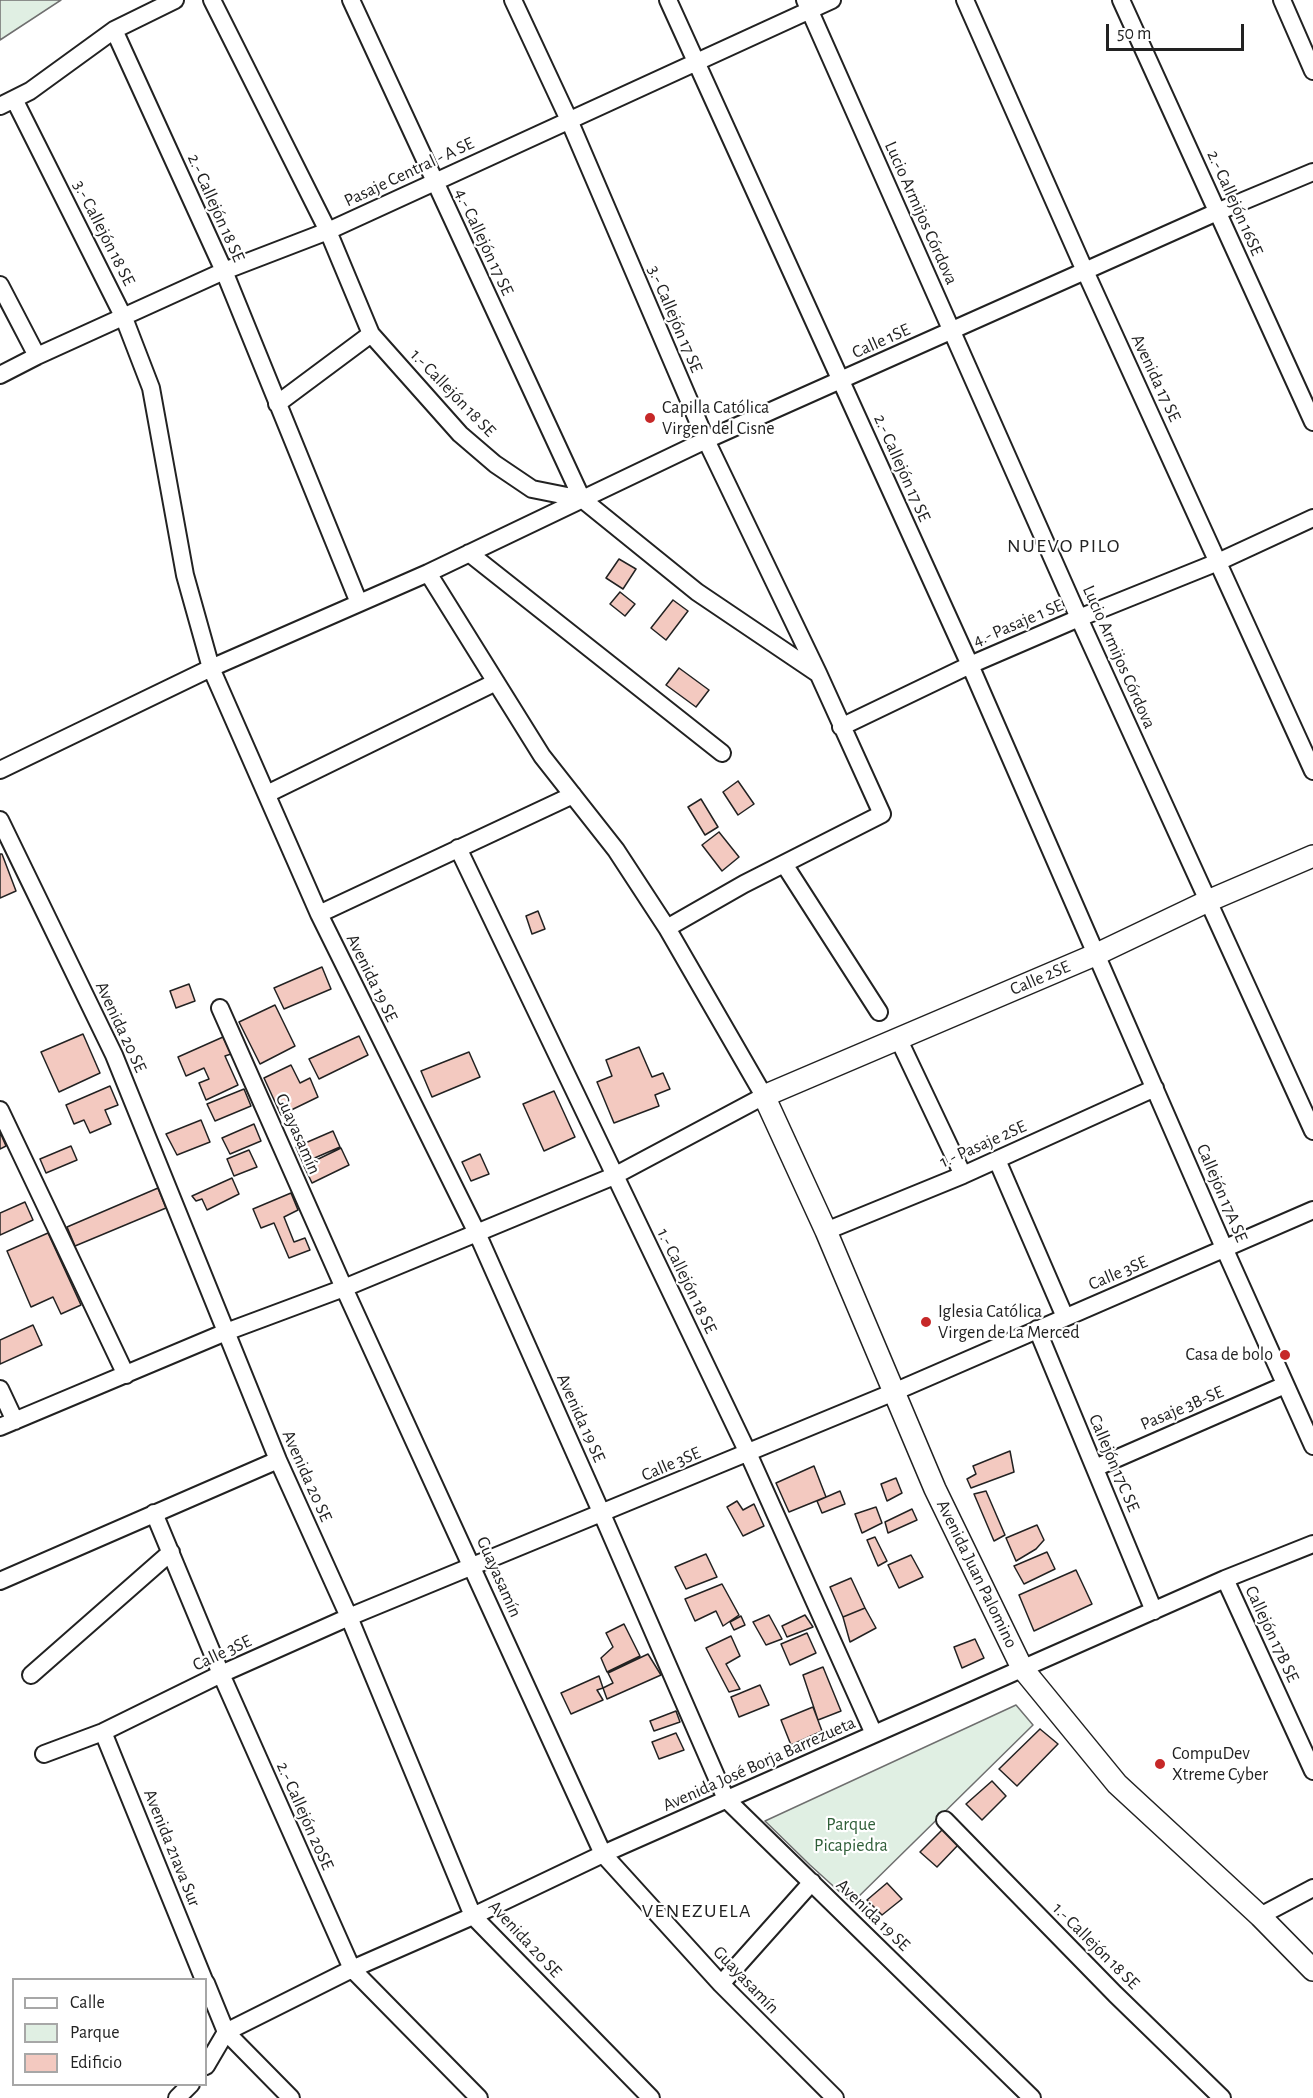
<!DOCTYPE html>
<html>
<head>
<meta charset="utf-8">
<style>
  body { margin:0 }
  #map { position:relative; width:1313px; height:2098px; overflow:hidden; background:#fff; font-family:"Alegreya Sans",sans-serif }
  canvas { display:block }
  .legend { position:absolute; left:12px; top:1978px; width:195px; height:108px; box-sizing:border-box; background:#fff; border:2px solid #a7a7a7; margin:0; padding:8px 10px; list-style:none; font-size:18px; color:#222 }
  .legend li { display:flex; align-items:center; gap:12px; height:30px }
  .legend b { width:30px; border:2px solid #a7a7a7 }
  .scale { position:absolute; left:1106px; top:24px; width:138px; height:27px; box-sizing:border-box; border:3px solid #222; border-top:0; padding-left:8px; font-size:18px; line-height:21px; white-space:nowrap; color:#222; -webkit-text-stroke:4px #fff; paint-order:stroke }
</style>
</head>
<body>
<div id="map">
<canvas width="1313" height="2098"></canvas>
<ul class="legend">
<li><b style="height:8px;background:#fff"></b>Calle</li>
<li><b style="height:16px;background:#e0efe3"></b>Parque</li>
<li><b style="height:16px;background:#f3c9c0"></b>Edificio</li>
</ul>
<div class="scale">50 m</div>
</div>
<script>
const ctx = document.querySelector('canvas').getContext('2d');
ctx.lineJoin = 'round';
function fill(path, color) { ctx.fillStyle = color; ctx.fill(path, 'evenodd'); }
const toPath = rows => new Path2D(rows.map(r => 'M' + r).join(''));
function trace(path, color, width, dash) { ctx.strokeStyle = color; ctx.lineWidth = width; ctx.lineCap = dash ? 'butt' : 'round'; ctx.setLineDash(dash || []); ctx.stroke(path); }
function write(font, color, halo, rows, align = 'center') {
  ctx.font = font + ' "Alegreya Sans",sans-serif'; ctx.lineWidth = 4.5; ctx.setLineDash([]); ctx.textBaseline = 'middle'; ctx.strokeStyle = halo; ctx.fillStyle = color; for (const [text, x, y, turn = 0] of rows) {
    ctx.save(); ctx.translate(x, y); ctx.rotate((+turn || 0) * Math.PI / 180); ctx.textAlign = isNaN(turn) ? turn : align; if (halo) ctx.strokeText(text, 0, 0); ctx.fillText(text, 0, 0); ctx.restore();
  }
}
const green = toPath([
  [0,0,61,0,0,40,0,0],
  [1016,1705,1033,1725,852,1903,810,1865,765,1821,1016,1705]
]);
fill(green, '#e0efe3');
trace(green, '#6f6f6f', 1.5);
const building = toPath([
  [619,559,636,569,623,589,606,578,619,559],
  [620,592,635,604,625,616,610,604,620,592],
  [673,600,688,611,666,640,651,628,673,600],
  [679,668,709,690,696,707,666,685,679,668],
  [738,781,754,804,738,815,723,792,738,781],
  [701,799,718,827,705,835,688,807,701,799],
  [719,832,739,857,722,871,702,845,719,832],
  [0,854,2,854,16,891,0,898,0,854],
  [538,911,545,929,532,934,526,916,538,911],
  [322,967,331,989,284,1009,274,988,322,967],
  [189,984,195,1001,176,1008,170,991,189,984],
  [275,1005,295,1046,260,1064,239,1022,275,1005],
  [83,1034,100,1073,59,1092,41,1052,83,1034],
  [359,1036,368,1055,319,1079,309,1059,359,1036],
  [223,1037,231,1054,225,1056,238,1085,206,1100,199,1083,209,1079,204,1068,186,1076,178,1057,223,1037],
  [639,1047,652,1077,663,1073,670,1089,655,1095,659,1106,614,1123,597,1082,612,1076,606,1060,639,1047],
  [469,1052,480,1077,432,1097,421,1071,469,1052],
  [291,1065,300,1083,310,1078,318,1097,281,1115,264,1078,291,1065],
  [110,1086,118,1105,105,1110,111,1124,90,1133,84,1120,74,1124,66,1105,110,1086],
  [244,1089,251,1106,215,1121,207,1104,244,1089],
  [554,1091,575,1137,544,1151,523,1104,554,1091],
  [201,1120,210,1142,177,1155,166,1134,201,1120],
  [254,1124,261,1141,230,1154,222,1138,254,1124],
  [333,1131,340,1147,303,1163,296,1147,333,1131],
  [0,1132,6,1146,0,1149,0,1132],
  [71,1146,77,1160,46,1173,40,1159,71,1146],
  [341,1148,349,1165,312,1183,304,1166,341,1148],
  [249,1150,257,1167,234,1176,227,1159,249,1150],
  [480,1154,489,1174,471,1181,462,1162,480,1154],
  [232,1178,239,1194,207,1210,202,1199,196,1201,192,1196,232,1178],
  [158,1188,166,1208,75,1246,67,1227,158,1188],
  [291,1193,298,1210,284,1217,294,1242,305,1238,310,1250,289,1258,274,1223,261,1228,253,1209,291,1193],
  [25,1202,33,1220,0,1235,0,1213,25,1202],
  [48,1233,81,1305,61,1314,53,1297,31,1307,7,1251,48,1233],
  [33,1325,42,1345,0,1364,0,1340,33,1325],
  [1010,1451,1014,1472,971,1488,967,1479,976,1474,973,1466,1010,1451],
  [814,1466,826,1497,789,1512,776,1483,814,1466],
  [896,1478,902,1493,887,1501,881,1484,896,1478],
  [840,1491,845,1504,822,1513,817,1501,840,1491],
  [986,1491,1005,1535,994,1541,974,1494,986,1491],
  [737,1501,743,1510,754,1504,764,1526,743,1536,727,1507,737,1501],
  [876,1507,882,1523,862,1533,855,1514,876,1507],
  [912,1509,917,1520,888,1533,885,1522,912,1509],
  [1037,1525,1044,1540,1036,1549,1016,1561,1006,1538,1037,1525],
  [875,1537,887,1561,878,1566,867,1540,875,1537],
  [1047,1552,1055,1569,1024,1584,1014,1566,1047,1552],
  [706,1554,717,1577,686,1589,675,1567,706,1554],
  [911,1555,923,1577,899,1588,888,1565,911,1555],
  [1076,1570,1092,1604,1034,1631,1019,1595,1076,1570],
  [851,1578,865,1608,843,1617,830,1587,851,1578],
  [722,1584,739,1615,723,1626,716,1611,695,1621,685,1599,722,1584],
  [865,1608,876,1628,850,1642,843,1617,865,1608],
  [769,1615,782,1639,766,1645,753,1622,769,1615],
  [805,1615,813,1627,787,1637,782,1626,805,1615],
  [741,1616,745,1625,734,1630,730,1622,741,1616],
  [624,1624,640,1656,607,1672,601,1658,613,1647,606,1633,624,1624],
  [807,1633,816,1653,790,1665,781,1644,807,1633],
  [731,1636,740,1656,726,1664,740,1689,729,1692,706,1648,731,1636],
  [975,1639,984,1658,962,1668,954,1647,975,1639],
  [648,1654,661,1675,607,1699,603,1688,613,1683,608,1673,648,1654],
  [823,1667,841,1711,818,1720,803,1675,823,1667],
  [599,1676,603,1688,597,1690,603,1700,571,1714,561,1693,599,1676],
  [760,1685,769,1705,739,1717,731,1697,760,1685],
  [813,1707,822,1731,791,1745,781,1720,813,1707],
  [676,1711,680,1722,654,1731,650,1721,676,1711],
  [1040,1729,1058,1744,1017,1786,999,1769,1040,1729],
  [676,1733,684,1750,659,1759,652,1742,676,1733],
  [992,1781,1006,1796,982,1820,966,1804,992,1781],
  [944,1828,960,1843,937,1867,920,1852,944,1828],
  [887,1883,902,1899,882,1915,867,1900,887,1883]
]);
fill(building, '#f3c9c0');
trace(building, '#222', 1.5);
const minor = toPath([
  [212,0,328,231,371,334,460,434,495,464,532,489,582,499,697,592,817,673],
  [351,0,582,499],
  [513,0,569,120,706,440,818,673,882,814,744,884,667,928],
  [668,0,970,665,1225,1250,1313,1446],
  [805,0,1079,618,1313,1131],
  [965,0,1085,271,1313,771],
  [1121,0,1313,422],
  [1282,0,1313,71],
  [114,30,224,271,359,603],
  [14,99,124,318,151,388,185,575,211,668,319,914,477,1233,602,1514,726,1799,1032,2098],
  [0,106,30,91,114,30,175,0],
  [0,285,37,356],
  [0,375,37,356,224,271,328,231,832,0],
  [277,404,371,334],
  [469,553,722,753],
  [841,727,970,665,1079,618,1218,562,1313,518],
  [0,770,211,668,428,573,706,440,1217,212,1313,172],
  [267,794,496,682],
  [0,820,114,1055,278,1460,349,1617,473,1916,651,2098],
  [458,848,748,1453,874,1734],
  [784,864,879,1012],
  [319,914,573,795],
  [220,1008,344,1288,603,1854,721,1984,835,2098],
  [898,1038,963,1175],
  [0,1110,126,1375],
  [997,1160,1065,1317],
  [826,1231,963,1175,1155,1088],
  [1037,1329,1154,1611],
  [0,1389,15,1421],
  [0,1427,226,1332,344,1288,614,1176,764,1096,667,928,616,850,542,756,428,573],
  [1095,1468,1285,1385],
  [154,1513,221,1674,352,1969,479,2098],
  [1225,1579,1313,1771],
  [0,1581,278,1460],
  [31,1675,171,1552],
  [103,1732,204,1980],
  [44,1754,103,1732,221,1674,349,1617,894,1392,1313,1210],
  [945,1820,1115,1994,1222,2098],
  [1260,1916,1313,1888],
  [206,1983,226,2032,291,2098],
  [721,1984,812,1882],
  [226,2032,352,1969,473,1916,603,1854,1225,1579,1313,1544],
  [206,2066,226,2032],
  [177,2098,191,2084]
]);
const tertiary = toPath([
  [1313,856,1208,901,1097,954,764,1096,826,1231,935,1489,1022,1668,1117,1784,1260,1916,1313,1970]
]);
trace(minor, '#222', 20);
trace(tertiary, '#222', 24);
trace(minor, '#fff', 16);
trace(tertiary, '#fff', 21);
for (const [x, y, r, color] of [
  [650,418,6,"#c62828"],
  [926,1322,6,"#c62828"],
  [1285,1355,6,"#c62828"],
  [1160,1764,6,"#c62828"]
]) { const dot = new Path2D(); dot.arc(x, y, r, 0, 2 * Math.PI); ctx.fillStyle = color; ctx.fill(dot); trace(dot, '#fff', 2); }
write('18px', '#222', '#fff', [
  ["Pasaje Central - A SE",409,172,-25],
  ["2.- Callejón 16SE",1235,203,66],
  ["2.- Callejón 18 SE",216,208,66],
  ["Lucio Armijos Córdova",921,213,66],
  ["3.- Callejón 18 SE",104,233,63],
  ["4.- Callejón 17 SE",484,242,65],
  ["3.- Callejón 17 SE",675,319,67],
  ["Calle 1SE",881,341,-24],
  ["Avenida 17 SE",1156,378,65],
  ["1.- Callejón 18 SE",453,393,46],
  ["2.- Callejón 17 SE",902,468,66],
  ["4.- Pasaje 1 SE",1018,623,-23],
  ["Lucio Armijos Córdova",1119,657,66],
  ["Avenida 19 SE",372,978,64],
  ["Calle 2SE",1040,978,-23],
  ["Avenida 20 SE",121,1027,65],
  ["Guayasamín",298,1134,66],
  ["1.- Pasaje 2SE",983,1144,-24],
  ["Callejón 17A SE",1222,1193,67],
  ["Calle 3SE",1118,1273,-23],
  ["1.- Callejón 18 SE",687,1281,64],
  ["Pasaje 3B-SE",1182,1408,-23],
  ["Avenida 19 SE",581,1418,66],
  ["Callejón 17C SE",1114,1463,67],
  ["Calle 3SE",671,1464,-23],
  ["Avenida 20 SE",307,1476,66],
  ["Avenida Juan Palomino",977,1574,64],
  ["Guayasamín",499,1577,66],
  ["Callejón 17B SE",1272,1634,65],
  ["Calle 3SE",222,1653,-25],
  ["Avenida José Borja Barrezueta",759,1764,-24],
  ["2.- Callejón 20SE",305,1816,66],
  ["Avenida 21ava Sur",172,1848,68],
  ["Avenida 19 SE",873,1915,44],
  ["Avenida 20 SE",525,1939,47],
  ["1.- Callejón 18 SE",1096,1946,45],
  ["Guayasamín",746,1980,46]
]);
write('18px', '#222', '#fff', [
  ["Capilla Católica",662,408],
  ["Virgen del Cisne",662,429],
  ["Iglesia Católica",938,1312],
  ["Virgen de La Merced",938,1333],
  ["Casa de bolo",1273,1355,"right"],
  ["CompuDev",1172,1754],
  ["Xtreme Cyber",1172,1775]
], 'left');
write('18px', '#2f5e38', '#fff', [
  ["Parque",851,1825],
  ["Picapiedra",851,1846]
]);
ctx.letterSpacing = '1.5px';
write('20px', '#222', '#fff', [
  ["NUEVO PILO",1064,546],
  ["VENEZUELA",697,1911]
]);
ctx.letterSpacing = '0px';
</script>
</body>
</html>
